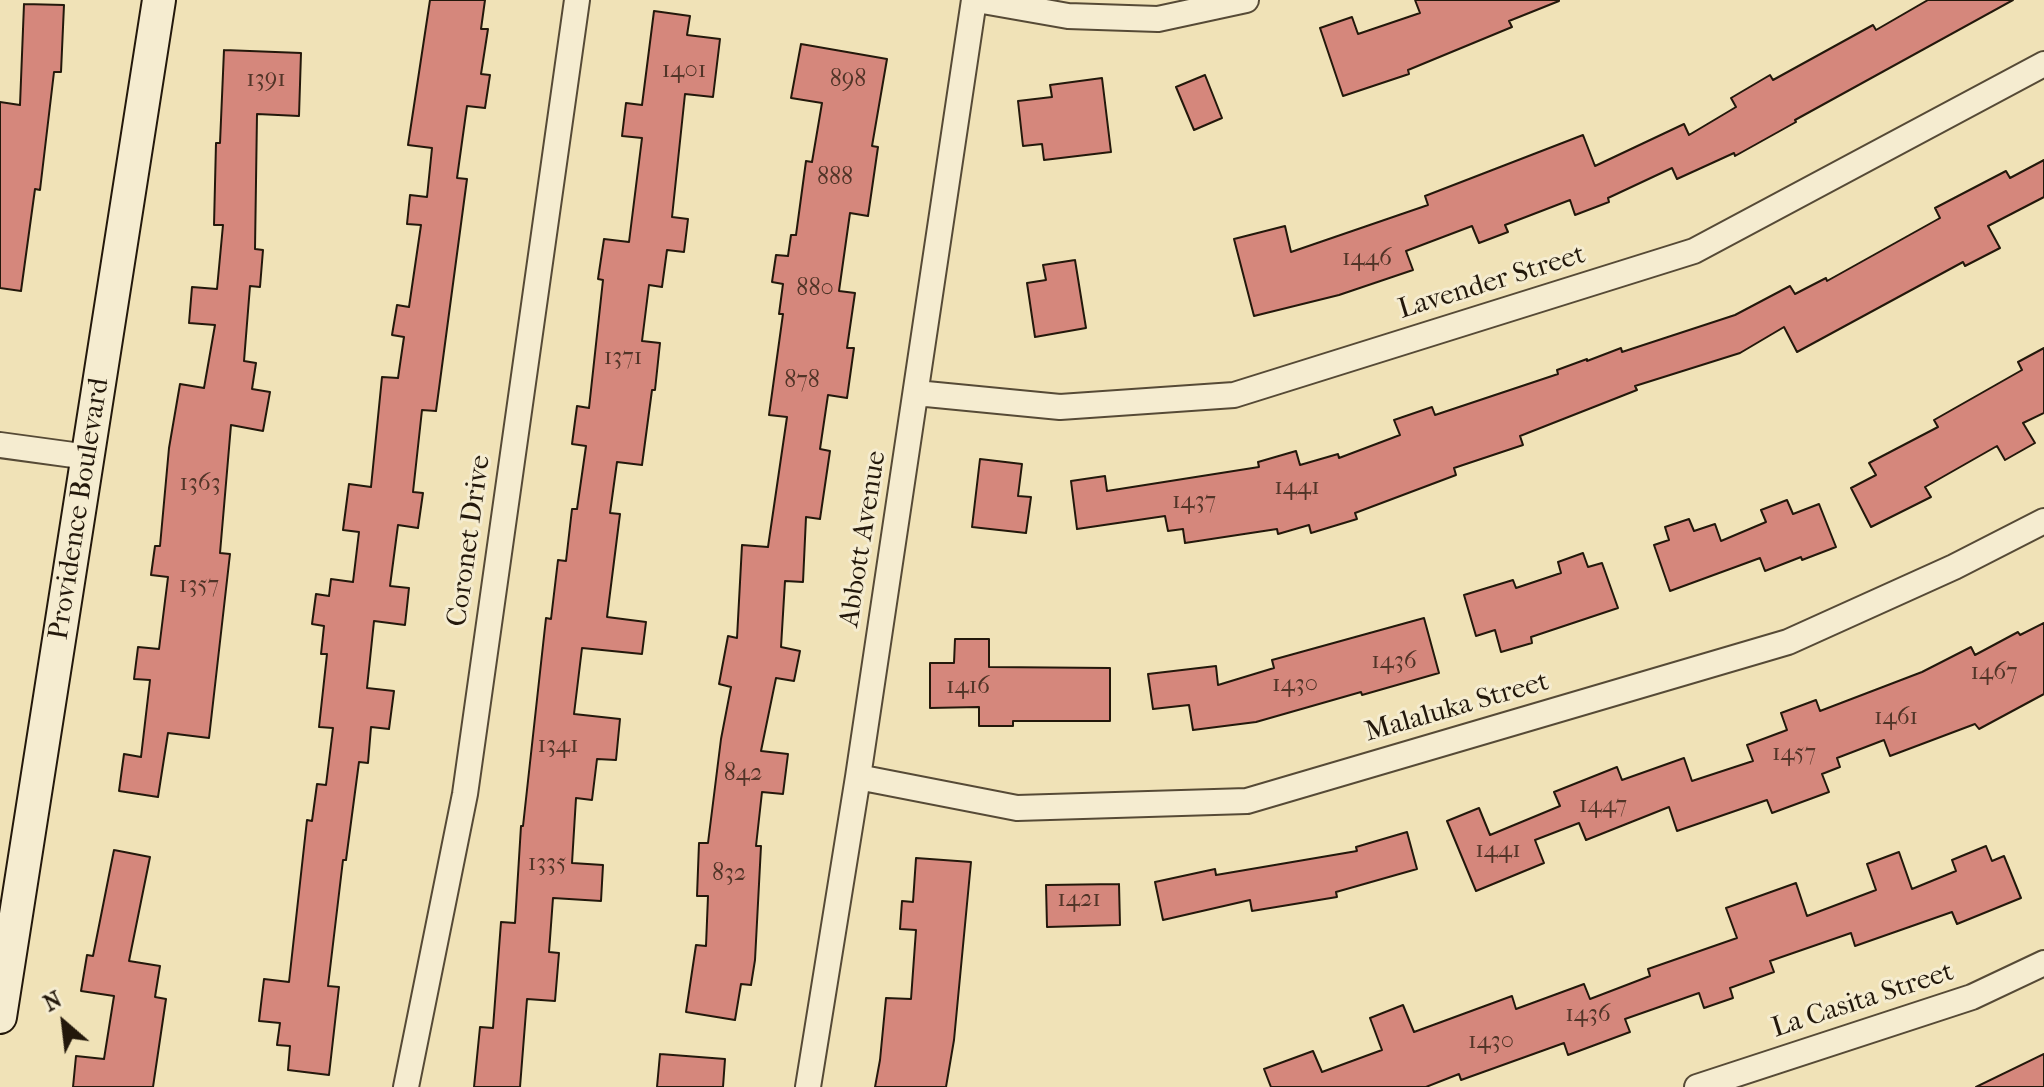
<!DOCTYPE html>
<html>
<head>
<meta charset="utf-8">
<style>
  body { margin:0 }
  #map { position:relative; width:2044px; height:1087px; overflow:hidden; background:#f0e2b7; font-family:"IM FELL French Canon",serif }
  canvas { display:block }
  .north { position:absolute; left:24px; top:983px; width:80px; height:80px; -webkit-text-stroke:6px #f5ecd0; paint-order:stroke; rotate:332deg; font-size:22px; font-weight:700; line-height:32px; text-align:center; color:#23180b }
  .north::after { content:''; display:block; margin:auto; width:28px; height:36px; background:#23180b; clip-path:polygon(50% 0,100% 100%,50% 72%,0 100%) }
</style>
</head>
<body>
<div id="map">
<canvas width="2044" height="1087"></canvas>
<div class="north">N</div>
</div>
<script>
const ctx = document.querySelector('canvas').getContext('2d');
ctx.lineJoin = 'round';
function fill(path, color) { ctx.fillStyle = color; ctx.fill(path, 'evenodd'); }
const toPath = rows => new Path2D(rows.map(r => 'M' + r).join(''));
function trace(path, color, width, dash) { ctx.strokeStyle = color; ctx.lineWidth = width; ctx.lineCap = dash ? 'butt' : 'round'; ctx.setLineDash(dash || []); ctx.stroke(path); }
function write(font, color, halo, rows, align = 'center') {
  ctx.font = font + ' "IM FELL French Canon",serif'; ctx.lineWidth = 6; ctx.setLineDash([]); ctx.textBaseline = 'middle'; ctx.strokeStyle = halo; ctx.fillStyle = color; for (const [text, x, y, turn = 0] of rows) {
    ctx.save(); ctx.translate(x, y); ctx.rotate((+turn || 0) * Math.PI / 180); ctx.textAlign = isNaN(turn) ? turn : align; if (halo) ctx.strokeText(text, 0, 0); ctx.fillText(text, 0, 0); ctx.restore();
  }
}
const building = toPath([
  [430,0,485,0,481,29,488,29,481,74,490,75,485,108,467,106,457,178,467,179,436,411,422,410,413,492,423,493,418,528,398,525,390,586,409,588,405,625,374,621,367,688,394,691,389,729,371,727,368,763,359,762,346,860,343,860,328,986,339,987,329,1075,288,1070,290,1046,277,1045,280,1023,259,1021,264,979,289,982,307,820,312,821,317,784,326,785,333,728,319,727,327,654,321,654,324,626,312,624,316,594,329,596,331,579,353,582,359,532,343,530,349,484,371,487,382,377,398,378,404,337,392,335,397,305,409,307,421,225,407,224,410,195,427,197,432,148,408,145,430,0],
  [1415,0,1559,0,1559,1,1509,21,1512,27,1408,70,1409,74,1343,96,1320,28,1352,17,1358,34,1420,13,1415,0],
  [1928,0,2013,0,1795,120,1796,122,1735,156,1734,153,1677,179,1672,168,1608,198,1609,202,1575,215,1570,200,1505,225,1508,232,1479,243,1472,226,1406,251,1413,270,1339,295,1254,316,1234,239,1285,226,1291,252,1428,205,1425,196,1583,135,1595,166,1684,124,1689,135,1736,107,1731,98,1770,75,1773,80,1873,25,1876,30,1928,0],
  [24,4,64,5,61,72,54,72,40,190,35,189,21,291,0,288,0,102,20,105,24,4],
  [654,11,690,16,687,35,720,39,713,97,685,94,672,217,688,219,684,252,667,250,662,287,649,285,642,341,660,343,655,390,652,390,642,465,617,462,610,513,620,514,607,617,646,622,642,654,582,648,574,714,620,719,616,760,597,759,592,800,576,798,572,863,603,865,601,901,553,898,549,952,559,953,555,1001,527,999,520,1087,474,1087,480,1027,493,1028,501,922,515,923,521,826,523,826,546,618,551,619,558,560,566,561,572,509,577,509,586,446,572,444,577,406,589,408,603,280,598,279,604,239,629,242,642,138,622,136,626,103,642,105,654,11],
  [801,44,887,59,872,146,878,147,868,216,850,213,839,291,855,293,847,348,854,348,847,398,828,395,820,449,830,451,820,519,806,517,803,582,785,581,781,647,800,651,794,681,776,678,761,751,788,754,783,794,762,792,756,846,761,846,755,960,751,985,741,984,735,1020,686,1012,696,945,706,946,708,896,697,896,699,843,708,843,721,739,731,687,719,684,728,636,737,638,742,545,768,547,787,417,769,415,783,314,779,314,783,284,772,282,776,255,788,256,791,235,796,235,806,161,812,162,822,103,791,98,801,44],
  [224,50,301,53,299,116,257,114,255,249,263,250,260,287,250,286,244,361,256,363,252,389,270,392,263,431,231,425,220,553,230,554,209,738,168,733,158,797,119,791,124,754,141,757,150,680,134,679,138,647,159,649,168,577,151,575,155,546,160,546,169,448,180,384,204,388,215,325,189,323,192,287,217,289,223,225,214,225,216,143,220,143,224,50],
  [1205,75,1222,118,1194,130,1176,87,1205,75],
  [1102,78,1111,152,1044,160,1042,144,1023,146,1018,101,1052,97,1050,85,1102,78],
  [2044,160,2044,197,1988,226,2000,248,1965,266,1963,262,1797,352,1784,327,1740,353,1635,386,1637,390,1520,436,1523,445,1454,468,1456,475,1355,513,1357,519,1311,533,1309,525,1278,534,1277,529,1185,543,1183,529,1168,531,1165,516,1077,529,1071,481,1105,476,1107,491,1259,467,1258,462,1296,451,1300,465,1338,454,1339,458,1400,435,1394,420,1432,407,1435,415,1558,374,1557,370,1587,359,1587,361,1621,348,1622,352,1735,315,1790,286,1795,294,1826,278,1827,281,1940,218,1935,208,2006,171,2010,178,2044,160],
  [1075,260,1086,328,1035,337,1027,283,1046,280,1043,265,1075,260],
  [2044,348,2044,413,2023,423,2035,443,2005,460,1997,446,1925,487,1931,497,1871,527,1851,488,1876,475,1869,463,1938,427,1934,420,2022,370,2018,362,2044,348],
  [980,459,1022,464,1018,496,1031,497,1026,533,972,527,980,459],
  [1787,500,1793,514,1819,504,1836,547,1802,560,1801,557,1765,571,1760,558,1670,591,1654,545,1669,540,1665,527,1689,519,1694,531,1715,524,1721,541,1766,522,1761,510,1787,500],
  [1583,553,1588,567,1602,563,1618,608,1531,637,1532,643,1501,652,1495,630,1476,636,1464,595,1513,580,1516,588,1561,573,1558,562,1583,553],
  [1424,618,1439,673,1362,695,1361,692,1256,722,1193,730,1189,705,1153,709,1148,674,1216,666,1218,685,1274,668,1272,660,1424,618],
  [2044,623,2044,694,1979,729,1975,724,1890,756,1884,740,1837,758,1840,767,1822,774,1829,792,1772,813,1767,800,1677,831,1669,807,1586,840,1579,823,1535,840,1544,863,1476,891,1447,821,1479,808,1490,835,1560,806,1554,792,1617,767,1622,780,1684,758,1692,781,1753,761,1747,745,1787,730,1781,713,1816,700,1820,711,1922,672,1971,647,1975,655,2018,632,2020,635,2044,623],
  [955,639,989,639,989,667,1110,668,1110,721,1013,721,1013,726,979,726,979,707,930,708,930,663,954,663,955,639],
  [1407,832,1417,869,1336,892,1337,897,1252,911,1250,900,1163,920,1155,882,1215,869,1216,875,1357,851,1356,847,1407,832],
  [1986,846,1992,861,2004,856,2021,898,1957,924,1952,912,1855,946,1851,933,1770,961,1774,972,1730,988,1733,998,1704,1008,1699,993,1625,1019,1630,1032,1568,1055,1564,1043,1461,1080,1459,1074,1426,1087,1271,1087,1264,1069,1313,1051,1322,1072,1382,1050,1370,1018,1403,1005,1414,1032,1512,996,1516,1009,1584,984,1590,999,1650,976,1648,969,1737,938,1726,908,1796,883,1807,916,1876,890,1867,864,1899,852,1912,889,1956,871,1952,860,1986,846],
  [114,850,150,857,129,961,160,966,155,997,166,999,153,1087,73,1087,76,1056,104,1059,114,996,81,991,87,955,93,956,114,850],
  [916,858,971,862,954,1040,946,1087,875,1087,880,1060,886,998,911,999,916,930,900,929,902,901,913,902,916,858],
  [1119,884,1120,925,1047,927,1046,885,1119,884],
  [660,1054,725,1059,723,1087,657,1087,660,1054],
  [2044,1054,2044,1087,1976,1087,2044,1054]
]);
fill(building, '#d5877c');
trace(building, '#23180b', 2);
const street = toPath([
  [977,0,1068,16,1158,19,1246,0],
  [916,393,1060,407,1234,395,1694,251,2044,64],
  [0,445,88,457],
  [858,777,1017,808,1247,801,1788,642,1954,567,2044,521],
  [406,1087,465,794,577,0],
  [808,1087,858,777,974,0],
  [1697,1087,1972,997,2044,963]
]);
const secondary = toPath([
  [0,1017,159,0]
]);
trace(street, '#564a36', 28);
trace(secondary, '#23180b', 36);
trace(street, '#f5ecd0', 24);
trace(secondary, '#f5ecd0', 32);
write('24px', '#503427', null, [
  ["1401",684,71],
  ["1391",266,80],
  ["898",848,80],
  ["888",835,178],
  ["1446",1367,259],
  ["880",815,289],
  ["1371",623,358],
  ["878",802,381],
  ["1363",200,484],
  ["1441",1297,488],
  ["1437",1194,502],
  ["1357",199,586],
  ["1436",1394,662],
  ["1467",1994,673],
  ["1430",1295,685],
  ["1416",968,687],
  ["1461",1896,718],
  ["1341",558,746],
  ["1457",1794,754],
  ["842",743,774],
  ["1447",1603,806],
  ["1441",1498,851],
  ["1335",547,864],
  ["832",729,874],
  ["1421",1079,900],
  ["1436",1588,1015],
  ["1430",1491,1042]
]);
write('28px', '#23180b', '#f5ecd0', [
  ["Lavender Street",1492,283,-17],
  ["Providence Boulevard",80,509,-81],
  ["Abbott Avenue",864,539,-81],
  ["Coronet Drive",470,541,-82],
  ["Malaluka Street",1457,708,-16],
  ["La Casita Street",1863,1001,-18]
]);
</script>
</body>
</html>
